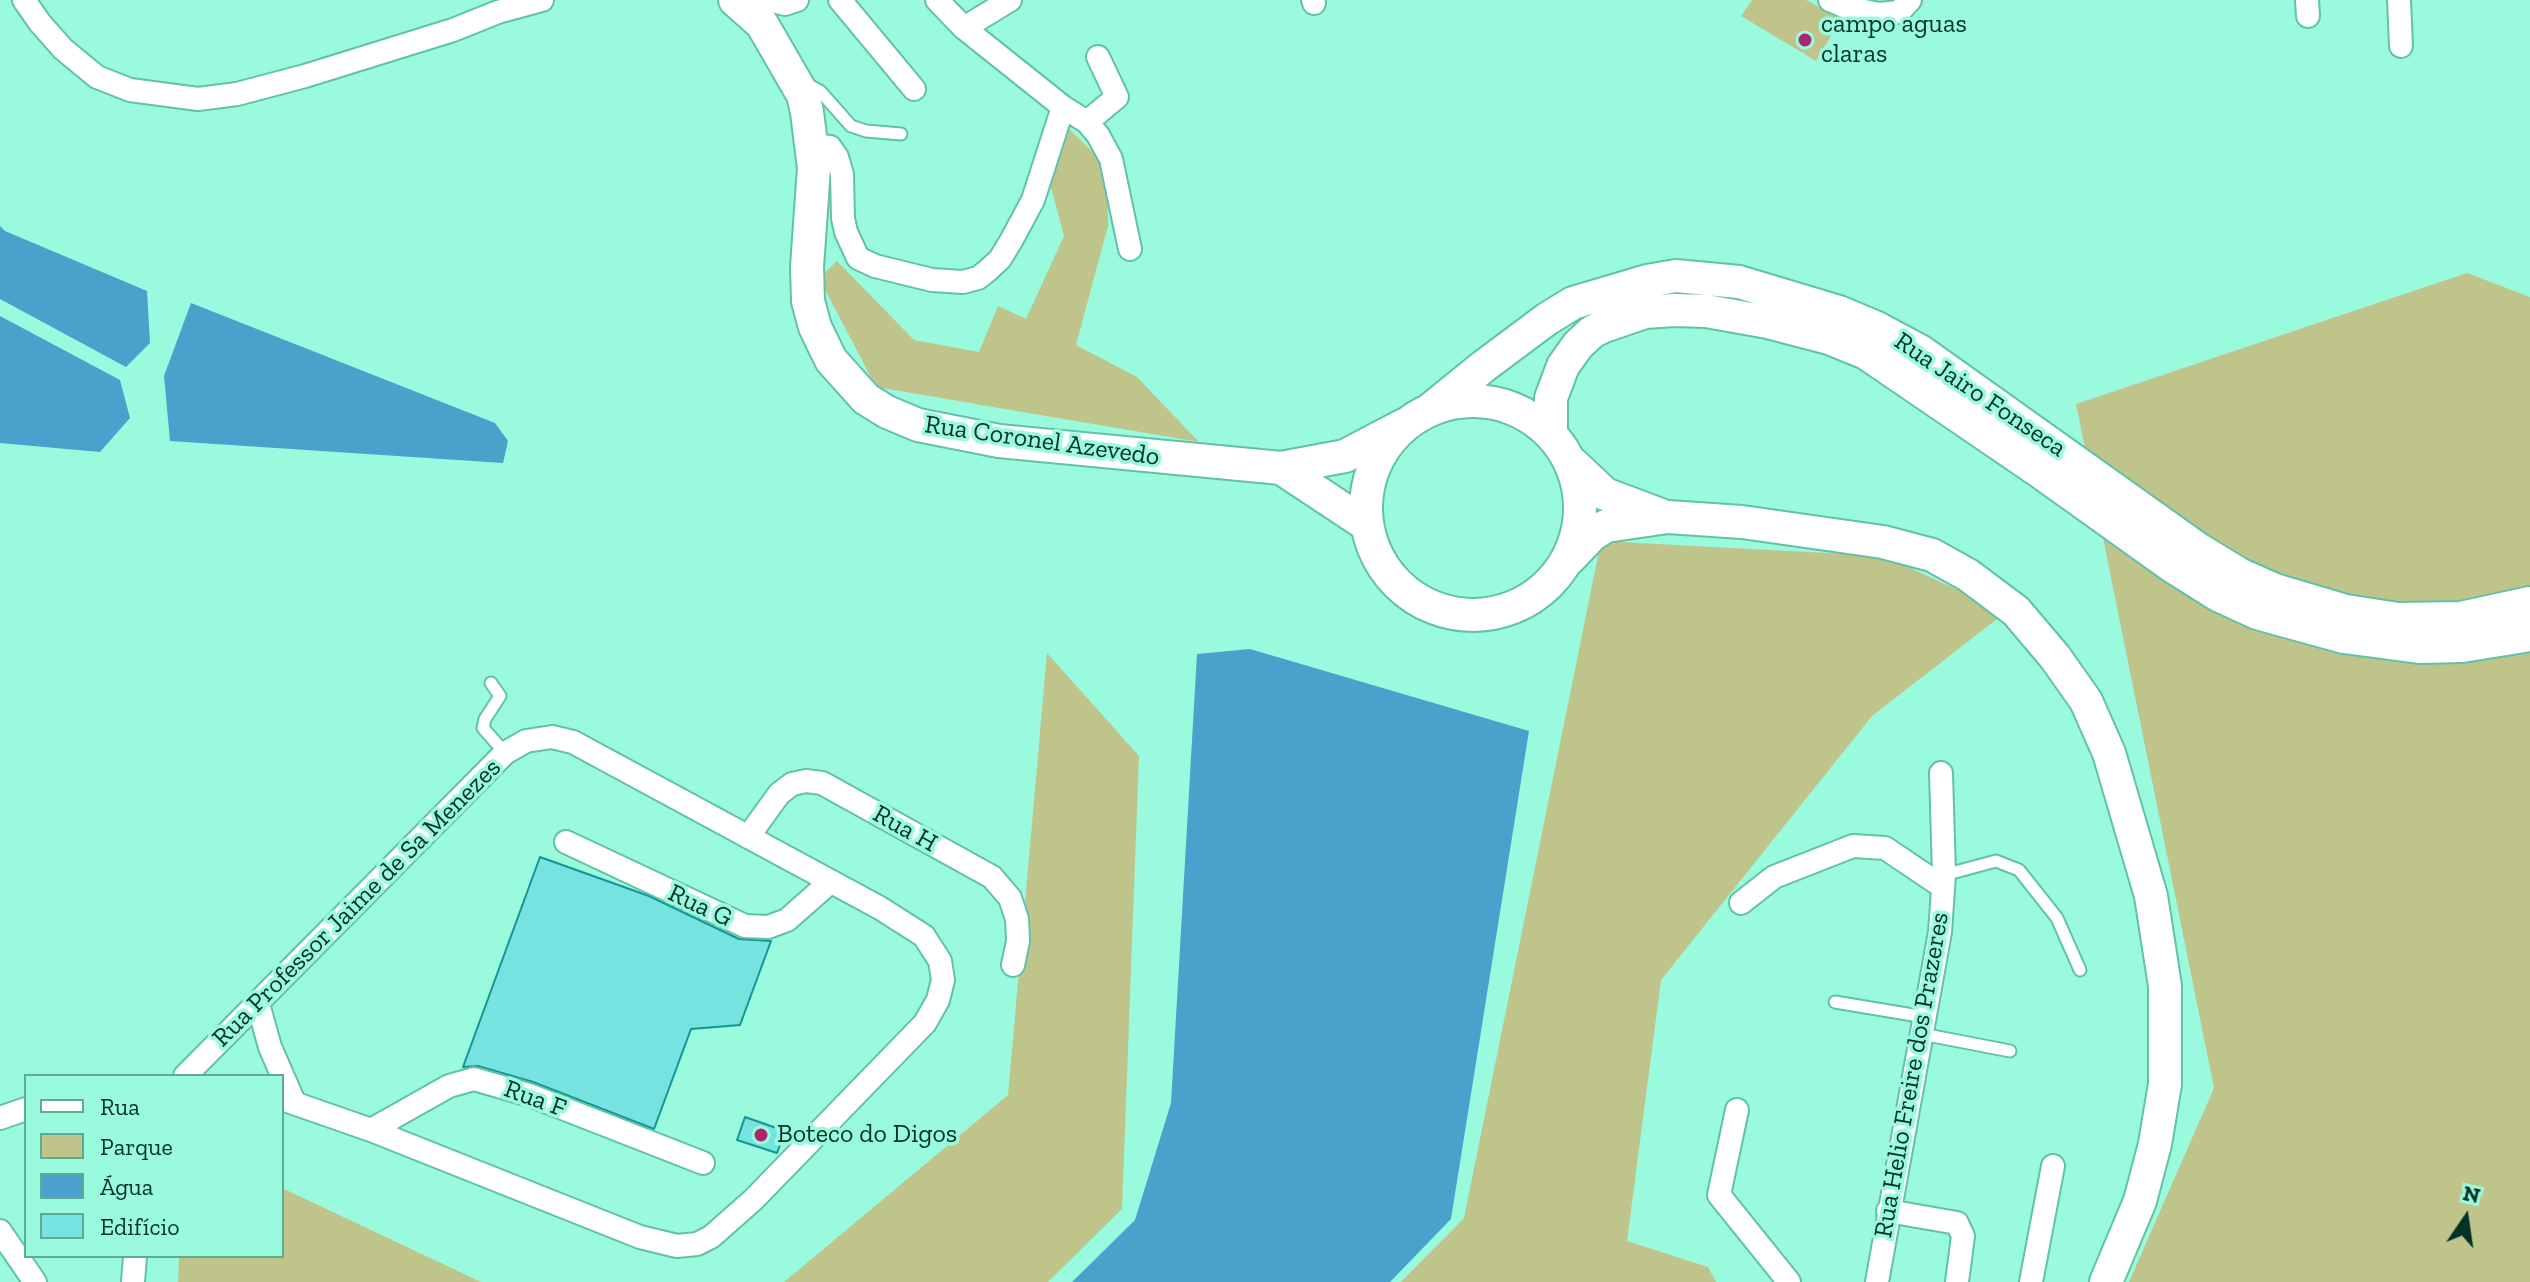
<!DOCTYPE html>
<html>
<head>
<meta charset="utf-8">
<style>
  body { margin:0 }
  #map { position:relative; width:2530px; height:1282px; overflow:hidden; background:#99fade; font-family:"Zilla Slab",serif }
  canvas { display:block }
  .legend { position:absolute; left:24px; top:1074px; width:260px; height:184px; box-sizing:border-box; background:#99fade; border:2px solid #5eaa95; margin:0; padding:10px 14px; list-style:none; font-size:24px; color:#053228 }
  .legend li { display:flex; align-items:center; gap:16px; height:40px }
  .legend b { width:40px; border:2px solid #5eaa95 }
  .north { position:absolute; left:2426px; top:1178px; width:80px; height:80px; -webkit-text-stroke:6px #99fade; paint-order:stroke; rotate:13deg; font-size:22px; font-weight:700; line-height:32px; text-align:center; color:#053228 }
  .north::after { content:''; display:block; margin:auto; width:28px; height:36px; background:#053228; clip-path:polygon(50% 0,100% 100%,50% 72%,0 100%) }
</style>
</head>
<body>
<div id="map">
<canvas width="2530" height="1282"></canvas>
<ul class="legend">
<li><b style="height:10px;background:#fff"></b>Rua</li>
<li><b style="height:22px;background:#bfc58a"></b>Parque</li>
<li><b style="height:22px;background:#4aa1cc"></b>Água</li>
<li><b style="height:22px;background:#76e3e0"></b>Edifício</li>
</ul>
<div class="north">N</div>
</div>
<script>
const ctx = document.querySelector('canvas').getContext('2d');
ctx.lineJoin = 'round';
function fill(path, color) { ctx.fillStyle = color; ctx.fill(path, 'evenodd'); }
const toPath = rows => new Path2D(rows.map(r => 'M' + r).join(''));
function trace(path, color, width, dash) { ctx.strokeStyle = color; ctx.lineWidth = width; ctx.lineCap = dash ? 'butt' : 'round'; ctx.setLineDash(dash || []); ctx.stroke(path); }
function write(font, color, halo, rows, align = 'center') {
  ctx.font = font + ' "Zilla Slab",serif'; ctx.lineWidth = 7; ctx.setLineDash([]); ctx.textBaseline = 'middle'; ctx.strokeStyle = halo; ctx.fillStyle = color; for (const [text, x, y, turn = 0] of rows) {
    ctx.save(); ctx.translate(x, y); ctx.rotate((+turn || 0) * Math.PI / 180); ctx.textAlign = isNaN(turn) ? turn : align; if (halo) ctx.strokeText(text, 0, 0); ctx.fillText(text, 0, 0); ctx.restore();
  }
}
fill(toPath([
  [1752,0,1806,0,1841,19,1816,61,1741,16],
  [1066,126,1108,167,1108,226,1076,345,1137,377,1199,442,876,387,819,278,837,261,914,340,979,352,998,306,1026,319,1064,236,1050,184],
  [2467,273,2530,297,2530,1282,2129,1282,2214,1088,2076,404],
  [1601,541,1884,556,2006,612,1872,716,1661,980,1627,1241,1708,1267,1716,1282,1401,1282,1464,1218],
  [1047,653,1139,756,1122,1209,1048,1282,784,1282,1008,1095],
  [282,1188,481,1282,178,1282,179,1256,282,1256]
]), '#bfc58a');
fill(toPath([
  [0,226,5,231,147,291,150,343,126,367,0,299],
  [191,303,495,423,508,441,503,463,170,441,164,376],
  [0,316,120,380,130,418,100,452,0,443],
  [1250,649,1529,731,1451,1219,1390,1282,1072,1282,1135,1220,1171,1103,1197,654]
]), '#4aa1cc');
const building = toPath([
  [540,857,649,896,739,939,771,941,740,1025,691,1029,654,1129,533,1082,478,1066,463,1067,540,857],
  [745,1117,785,1131,777,1153,737,1140,745,1117]
]);
fill(building, '#76e3e0');
trace(building, '#139593', 2);
const lane = toPath([
  [807,84,820,91,851,126,866,131,901,134],
  [491,683,500,696,485,719,483,728,505,753],
  [1944,875,1996,861,2019,870,2057,918,2080,970],
  [1835,1002,1925,1017],
  [1922,1034,2010,1051]
]);
const street = toPath([
  [24,0,40,23,63,49,97,77,130,90,198,99,237,94,305,76,453,30,498,12,542,0],
  [769,0,785,4,797,0],
  [840,0,914,89],
  [937,0,964,28,1063,107,1087,122,1098,135,1111,159,1130,249],
  [1313,0,1314,3],
  [1830,0,1849,8,1879,14,1899,12,1910,0],
  [2307,0,2308,16],
  [2399,0,2401,46],
  [964,28,1010,0],
  [1087,122,1117,97,1098,57],
  [812,145,830,147,837,157,842,174,843,218,846,232,858,258,875,266,932,280,963,282,978,278,987,271,1000,259,1011,241,1033,200,1063,107],
  [748,837,779,794,792,784,806,781,822,783,992,877,1010,898,1017,919,1018,941,1013,965],
  [566,842,745,926,768,927,787,920,829,883],
  [1741,903,1774,877,1853,846,1885,848,1943,887],
  [258,1004,270,1047,294,1102],
  [185,1076,505,753,526,741,552,737,573,742,880,908,924,936,940,961,943,980,938,1000,925,1023,753,1200,711,1237,697,1244,677,1246,640,1237,371,1130,282,1099],
  [1737,1110,1719,1195,1789,1282],
  [0,1118,26,1109],
  [371,1130,449,1086,474,1079,529,1095,703,1163],
  [1888,1211,1957,1223,1963,1236,1957,1282],
  [0,1231,35,1282],
  [133,1282,135,1256],
  [1877,1282,1940,932,1944,875,1941,773],
  [2031,1282,2053,1166]
]);
const secondary = toPath([
  [735,0,762,24,803,95,807,112,814,168,807,267,808,301,815,327,831,360,866,399,887,412,918,425,999,441,1281,468,1345,456,1404,425],
  '1366 508a107 107 0 1 1 214 0a107 107 0 1 1-214 0Z',
  [1431,409,1484,366,1547,319,1573,303,1647,281,1676,276,1739,282,1839,312,1877,328,1920,351,2198,549,2239,574,2275,590,2346,611,2398,619,2461,618,2530,603],
  [1551,433,1551,398,1563,366,1578,345,1592,332,1604,326,1645,312,1674,310,1706,311,1768,322,1829,338,1866,353,2039,471,2172,566,2218,595,2257,613,2344,637,2419,647,2462,646,2530,635],
  [1572,463,1605,494,1661,515],
  [1281,468,1367,525],
  [1569,559,1593,534,1606,526,1668,517,1742,522,1883,542,1932,555,1968,575,2016,611,2055,657,2086,701,2109,753,2151,896,2165,986,2165,1084,2155,1144,2140,1201,2106,1282]
]);
trace(lane, '#61c2a7', 15);
trace(street, '#61c2a7', 26);
trace(secondary, '#61c2a7', 36);
trace(lane, '#fff', 11);
trace(street, '#fff', 22);
trace(secondary, '#fff', 32);
for (const [x, y, r, color] of [
  [1805,40,8,"#ac266e"],
  [761,1135,8,"#ac266e"]
]) { const dot = new Path2D(); dot.arc(x, y, r, 0, 2 * Math.PI); ctx.fillStyle = color; ctx.fill(dot); trace(dot, '#99fade', 3); }
write('26px', '#053228', '#99fade', [
  ["campo aguas",1821,25],
  ["claras",1821,55],
  ["Boteco do Digos",777,1135]
], 'left');
write('26px', '#053228', '#99fade', [
  ["Rua Jairo Fonseca",1980,395,34],
  ["Rua Coronel Azevedo",1042,441,8],
  ["Rua H",905,829,29],
  ["Rua Professor Jaime de Sa Menezes",357,903,-45],
  ["Rua G",700,906,25],
  ["Rua Helio Freire dos Prazeres",1912,1075,-80],
  ["Rua F",535,1099,20]
]);
</script>
</body>
</html>
